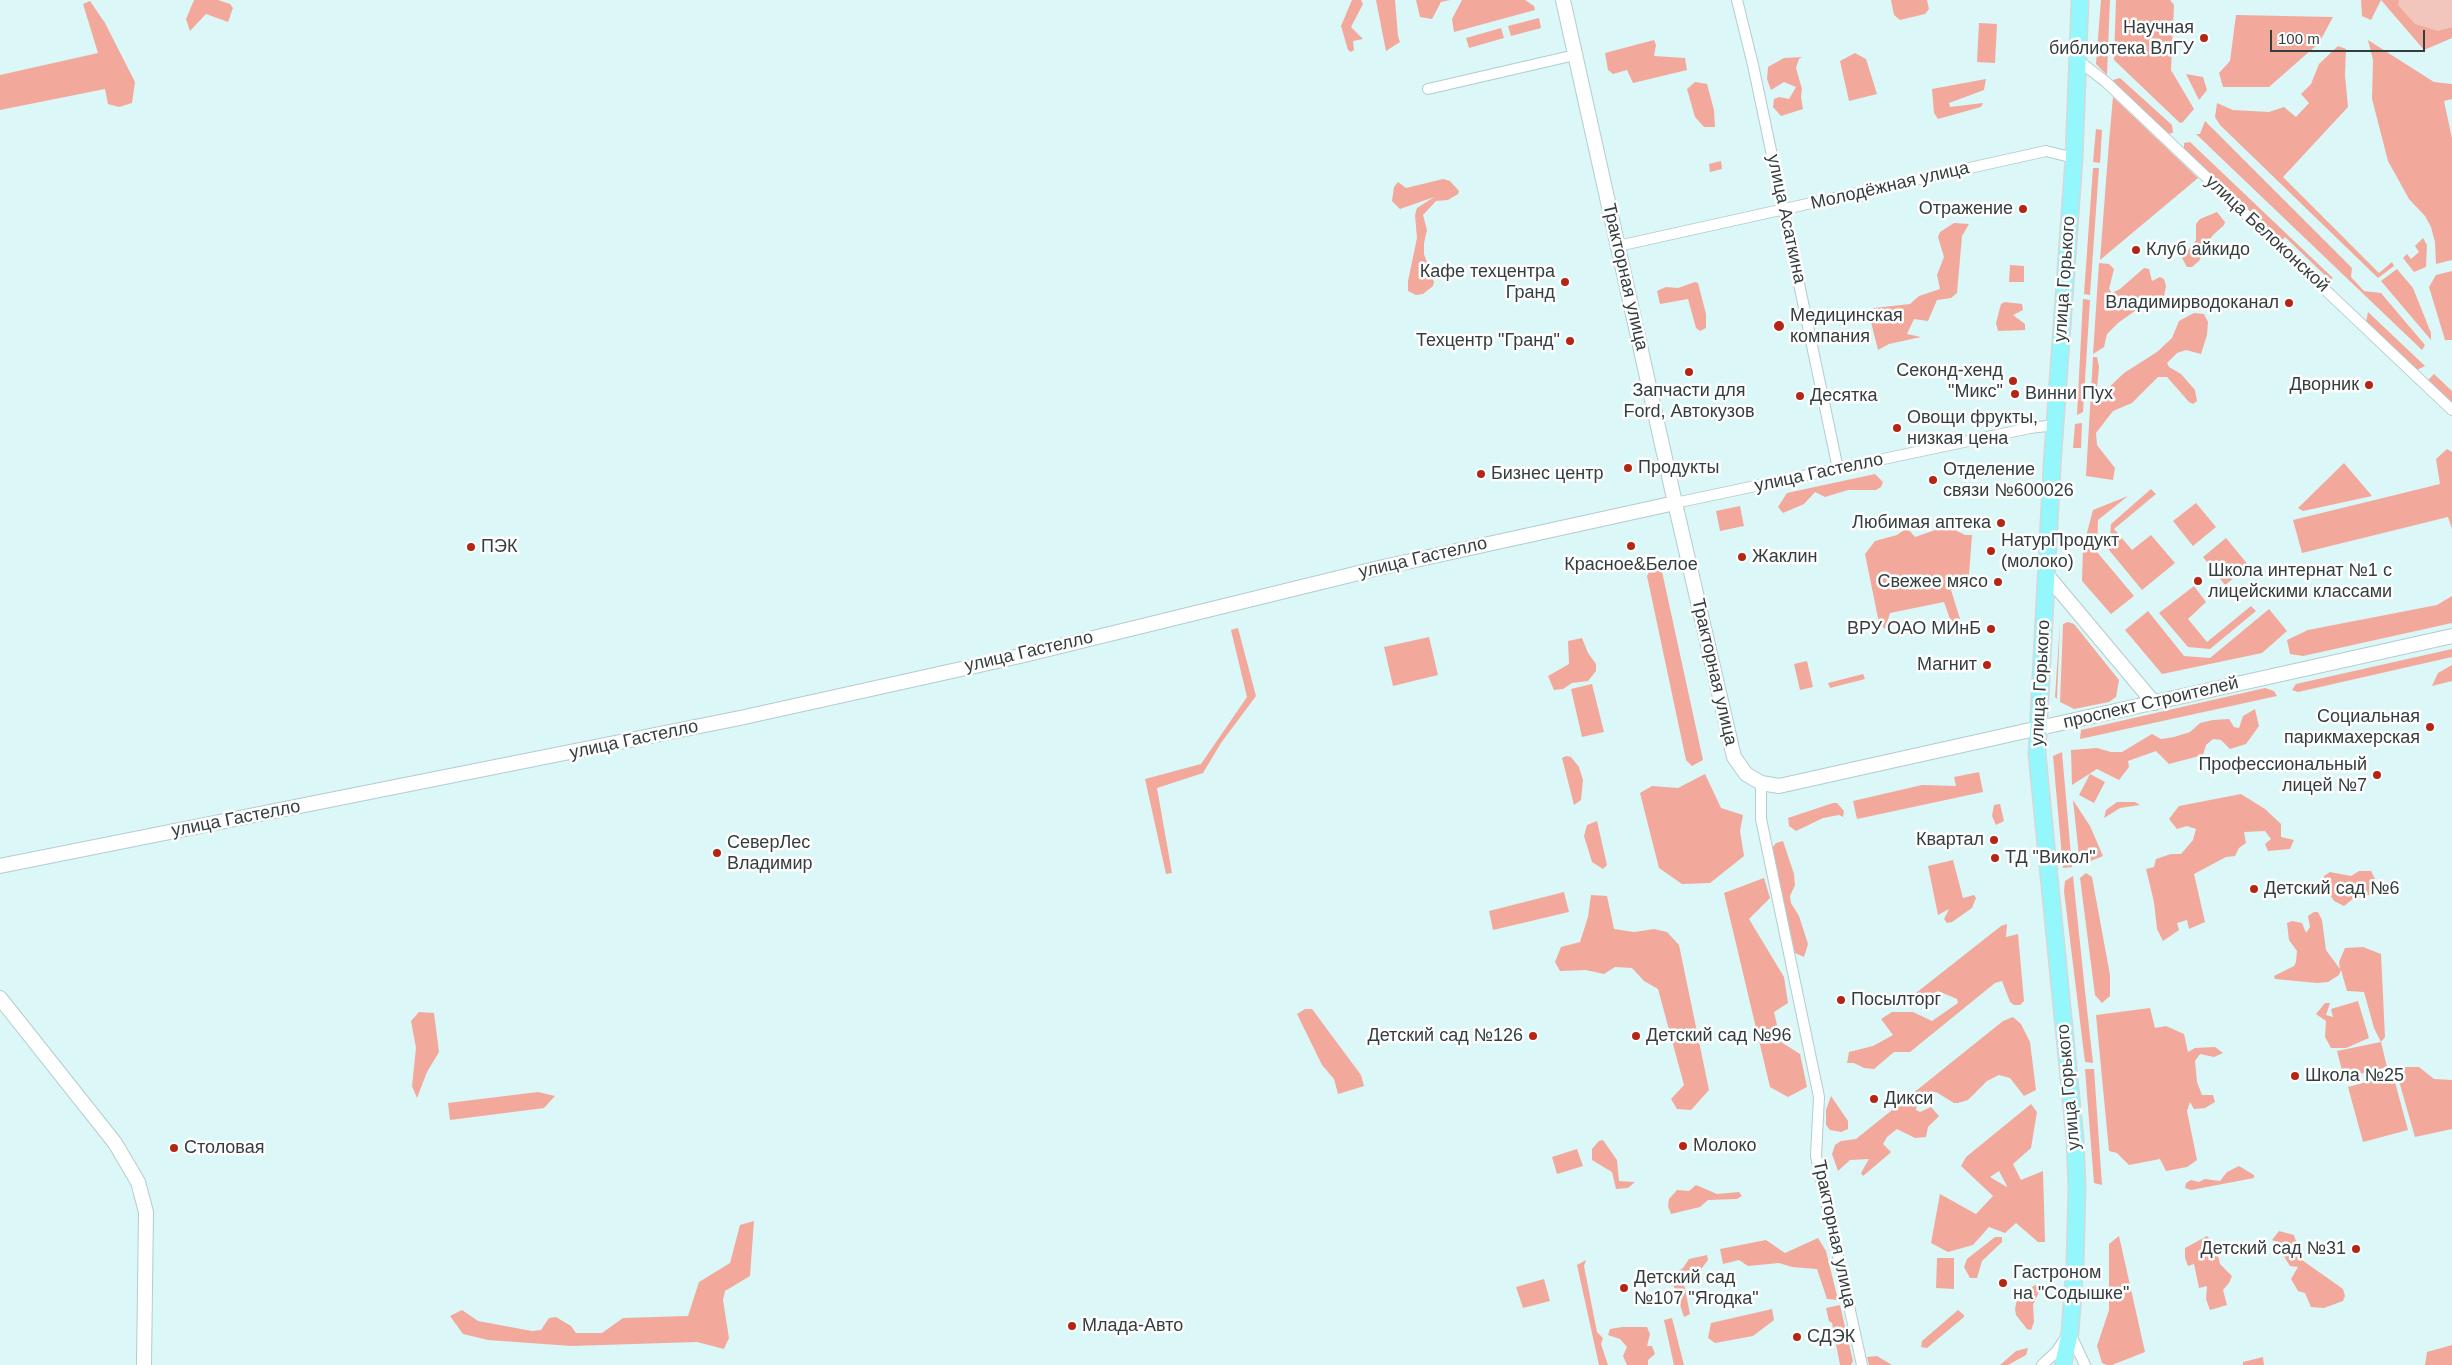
<!DOCTYPE html>
<html>
<head>
<meta charset="utf-8">
<style>
  body { margin:0 }
  #map { position:relative; width:2452px; height:1365px; overflow:hidden; background:#dcf7f8; font-family:Helvetica,sans-serif }
  canvas { display:block }
  .scale { position:absolute; left:2270px; top:30px; width:155px; height:22px; box-sizing:border-box; border:2px solid #343e3f; border-top:0; padding-left:6px; font-size:15px; line-height:18px; white-space:nowrap; color:#343e3f; -webkit-text-stroke:4px #fefefe; paint-order:stroke }
</style>
</head>
<body>
<div id="map">
<canvas width="2452" height="1365"></canvas>
<div class="scale">100 m</div>
</div>
<script>
const ctx = document.querySelector('canvas').getContext('2d');
ctx.lineJoin = 'round';
function fill(path, color) { ctx.fillStyle = color; ctx.fill(path, 'evenodd'); }
const toPath = rows => new Path2D(rows.map(r => 'M' + r).join(''));
function trace(path, color, width, dash) { ctx.strokeStyle = color; ctx.lineWidth = width; ctx.lineCap = dash ? 'butt' : 'round'; ctx.setLineDash(dash || []); ctx.stroke(path); }
function write(font, color, halo, rows, align = 'center') {
  ctx.font = font + ' Helvetica,sans-serif'; ctx.lineWidth = 5; ctx.setLineDash([]); ctx.textBaseline = 'middle'; ctx.strokeStyle = halo; ctx.fillStyle = color; for (const [text, x, y, turn = 0] of rows) {
    ctx.save(); ctx.translate(x, y); ctx.rotate((+turn || 0) * Math.PI / 180); ctx.textAlign = isNaN(turn) ? turn : align; if (halo) ctx.strokeText(text, 0, 0); ctx.fillText(text, 0, 0); ctx.restore();
  }
}
fill(toPath([
  [194,0,218,0,230,4,233,8,228,22,206,14,190,31,186,19],
  [1352,0,1361,0,1363,4,1351,27,1363,39,1353,41,1354,50,1351,52,1348,50,1341,26],
  [1376,0,1395,0,1398,36,1400,42,1386,51],
  [1416,0,1450,0,1441,2,1432,19,1420,17],
  [1462,0,1525,0,1534,6,1535,10,1454,32,1452,19],
  [1891,0,1927,0,1929,9,1925,14,1900,20,1894,15],
  [2101,0,2110,0,2107,75,2096,64],
  [2116,0,2170,0,2174,5,2171,70,2194,109,2183,122,2180,123,2114,60],
  [2361,0,2381,0,2371,20,2362,16],
  [2381,0,2399,0,2399,5,2438,30,2452,27,2452,38,2424,50],
  [90,1,105,23,135,82,132,103,119,107,108,104,105,89,0,110,0,75,98,53,83,4],
  [2236,15,2333,17,2319,43,2269,87,2223,87,2219,73,2230,61],
  [1539,18,1541,28,1511,36,1508,26],
  [1979,23,1997,24,1995,63,1977,62],
  [1501,28,1504,38,1469,48,1466,38],
  [1654,40,1656,45,1654,56,1685,58,1687,70,1633,83,1627,70,1613,74,1608,70,1605,53],
  [2368,40,2434,82,2452,84,2452,99,2444,101,2452,138,2452,260,2436,264,2435,242,2431,227,2425,216,2409,199,2388,161,2372,99,2373,60],
  [2338,46,2346,49,2345,75,2348,107,2283,177,2379,273,2392,262,2394,266,2378,278,2220,125,2215,117,2217,103,2233,110,2269,112,2284,107,2296,117,2309,103,2301,94,2311,84,2319,64],
  [1855,53,1866,59,1877,94,1849,101,1840,61],
  [1802,57,1799,59,1796,68,1802,89,1801,97,1803,109,1781,116,1773,107,1774,99,1779,97,1789,99,1796,87,1784,82,1771,90,1767,79,1768,67,1784,58],
  [2186,74,2203,77,2207,90,2199,100],
  [2120,78,2172,125,2173,133,2165,134,2116,88,2113,80],
  [1986,79,1984,90,1949,103,1950,107,1983,103,1981,107,1938,119,1934,113,1932,89],
  [1695,82,1707,84,1714,110,1715,127,1704,127,1695,117,1687,89],
  [2113,97,2198,178,2100,260,2109,142],
  [2205,121,2352,268,2351,277,2364,291,2381,293,2425,345,2422,350,2196,134,2200,134],
  [2096,129,2102,130,2100,163,2093,162],
  [2190,142,2333,278,2330,280,2285,237,2280,242,2184,151,2184,143],
  [1721,161,1722,169,1710,172,1709,164],
  [2093,168,2099,168,2090,295,2084,294],
  [1443,179,1450,181,1459,191,1458,194,1448,200,1436,201,1423,215,1427,230,1424,243,1424,254,1434,282,1433,286,1423,294,1416,295,1408,291,1408,281,1417,238,1415,215,1417,208,1434,197,1400,209,1392,201,1394,187,1398,182,1406,188],
  [2217,212,2225,222,2224,225,2212,236,2199,261,2192,267,2187,267,2182,258,2196,240,2196,224,2200,219],
  [1954,223,1969,224,1962,236,1957,293,1951,298,1937,300,1928,321,1914,319,1907,334,1921,337,1889,344,1878,350,1869,314,1874,308,1910,304,1919,296,1940,289,1937,275,1944,257,1938,237,1940,232],
  [2423,238,2427,245,2426,267,2414,272,2403,258,2407,254,2411,259,2419,252,2415,246],
  [2099,263,2109,264,2114,269,2109,289,2112,293,2120,289,2144,268,2149,269,2152,281,2160,277,2164,279,2166,286,2164,296,2153,298,2118,323,2107,334,2104,347,2093,354],
  [2010,265,2024,266,2024,282,2009,282],
  [2397,269,2413,288,2431,333,2431,340,2381,281],
  [2452,271,2452,340,2445,340,2429,287,2436,275],
  [1695,282,1698,283,1706,314,1706,328,1700,331,1696,328,1688,299,1660,304,1657,291,1666,287,1678,288],
  [2083,299,2090,300,2083,412,2077,415],
  [2005,302,2022,304,2023,310,2013,315,2025,324,2025,330,1998,331,1996,323,2001,304],
  [2368,312,2425,366,2417,370,2366,322],
  [2194,313,2204,314,2208,322,2207,335,2201,354,2186,350,2177,353,2167,363,2169,367,2181,374,2195,390,2197,401,2193,404,2189,402,2167,377,2158,377,2132,403,2113,411,2096,433,2097,445,2115,468,2113,480,2086,476,2093,357,2097,357,2099,367,2097,388,2100,392,2104,392,2124,373,2157,352,2172,338,2179,321],
  [2434,374,2452,391,2452,403,2428,380],
  [2082,423,2081,448,2073,448,2075,424],
  [2447,449,2452,452,2452,529,2448,517,2302,553,2293,520,2440,484,2436,459],
  [2344,463,2372,496,2303,511,2298,508],
  [1875,474,1883,482,1881,487,1876,490,1848,490,1825,497,1815,492,1804,504,1783,513,1778,507,1787,493],
  [2151,489,2156,494,2114,529,2132,550,2151,535,2175,563,2142,590,2109,550,2111,524],
  [2128,496,2098,520,2097,552,2134,596,2111,614,2082,581,2083,548,2093,510],
  [2196,503,2216,527,2193,546,2173,521],
  [1740,506,1744,526,1720,531,1716,511],
  [1947,526,1965,535,1972,535,1968,587,1956,586,1951,590,1960,619,1951,622,1944,602,1890,613,1885,629,1879,623,1865,554,1875,541,1897,535,1907,528,1915,537],
  [2226,538,2249,566,2225,585,2203,557],
  [1653,564,1661,567,1703,760,1692,766,1686,760,1647,576],
  [2194,586,2206,602,2188,619,2207,642,2251,606,2256,611,2210,649,2188,647,2159,613],
  [2452,596,2452,623,2303,656,2290,654,2287,640,2308,630,2437,605],
  [2269,609,2287,631,2262,653,2162,674,2125,630,2148,611,2184,656,2210,658],
  [2068,622,2074,624,2119,680,2116,697,2109,702,2074,709,2060,702,2063,624],
  [2060,623,2057,698,2057,699,2055,697],
  [1238,628,1256,696,1221,743,1203,773,1157,788,1172,873,1166,874,1145,779,1201,764,1247,697,1231,630],
  [1429,637,1438,675,1393,686,1384,647],
  [1582,638,1588,653,1596,664,1596,671,1588,681,1572,683,1563,689,1554,690,1548,676,1569,664,1568,641],
  [2452,649,2452,657,2298,692,2292,690,2296,684],
  [1807,661,1813,687,1800,690,1794,664],
  [2452,665,2452,681,2432,686,2438,673],
  [1863,674,1865,679,1830,688,1828,683],
  [1592,684,1604,732,1582,737,1571,689],
  [2265,688,2274,691,2277,696,2080,739,2081,730],
  [2255,709,2259,726,2246,744,2230,749,2221,740,2213,739,2206,745,2203,755,2169,764,2156,751,2128,761,2129,767,2119,780,2097,769,2072,785,2071,750,2097,748,2111,752,2122,752,2152,734,2161,739,2174,737,2190,732,2200,723,2213,720,2229,719,2234,727,2239,728,2243,716],
  [2062,752,2072,867,2063,868,2053,756],
  [1566,756,1571,757,1579,767,1583,780,1581,800,1574,805,1562,758],
  [1979,772,1983,792,1857,819,1853,801,1922,785,1956,786,1954,777],
  [1705,774,1721,808,1743,815,1740,831,1744,856,1710,883,1682,884,1659,868,1640,793,1652,786,1678,788],
  [2090,774,2105,782,2094,803,2079,795],
  [2241,794,2265,809,2281,824,2281,837,2294,840,2290,849,2268,851,2265,844,2271,839,2265,831,2244,832,2246,843,2239,848,2235,856,2226,857,2194,874,2205,922,2189,929,2187,920,2177,923,2179,930,2163,941,2157,929,2154,902,2146,869,2154,867,2156,859,2171,854,2181,854,2193,840,2196,829,2187,826,2177,829,2169,819,2179,806],
  [2073,800,2090,826,2103,856,2086,863,2079,856],
  [2117,802,2135,802,2140,805,2120,808,2104,818,2106,810],
  [1833,803,1837,803,1844,811,1843,817,1839,815,1823,818,1796,831,1789,826,1788,818],
  [2000,804,2004,821,1996,825,1992,816,1994,805],
  [1597,821,1607,865,1603,869,1592,862,1584,836,1587,825],
  [1783,841,1794,874,1795,885,1790,896,1791,903,1799,916,1808,944,1804,957,1795,953,1772,848,1776,843],
  [1953,860,1963,898,1974,895,1976,898,1972,908,1952,922,1947,923,1944,919,1949,909,1938,915,1928,866],
  [2359,871,2371,871,2375,879,2376,887,2373,892,2367,896,2354,898,2344,906,2334,901,2323,884,2324,876,2330,872,2351,876],
  [2086,873,2092,877,2110,975,2110,996,2102,1003,2095,995,2080,878],
  [2073,876,2085,991,2093,1063,2085,1062,2064,891,2065,881],
  [1764,878,1770,898,1749,919,1784,977,1788,1003,1774,1012,1781,1042,1800,1054,1807,1087,1788,1097,1770,1087,1724,893],
  [1564,892,1569,912,1493,930,1489,911],
  [1591,895,1607,896,1614,929,1634,932,1654,929,1667,932,1679,945,1709,1090,1691,1110,1677,1109,1671,1099,1684,1085,1658,989,1644,981,1632,968,1615,967,1604,974,1586,970,1560,971,1555,962,1561,947,1580,942,1588,917],
  [2314,912,2318,912,2322,920,2326,950,2340,969,2339,962,2345,948,2363,947,2381,954,2385,1037,2381,1042,2387,1067,2344,1078,2337,1051,2381,1042,2374,1028,2364,992,2347,991,2341,970,2339,975,2328,982,2317,983,2275,979,2274,976,2294,966,2296,962,2297,951,2289,940,2287,923,2292,921,2302,923,2306,933,2310,927,2308,916],
  [2007,924,2006,937,2018,934,2024,1001,2020,1005,2014,1005,2010,1002,2002,981,1995,983,1910,1052,1894,1052,1874,1069,1864,1068,1854,1063,1847,1063,1849,1052,1873,1046,1893,1035,1881,1019,1892,1012,1913,1012,1932,1021,1958,1003,1957,999,1938,991,1929,996,1916,993,2001,926],
  [2358,1001,2369,1038,2346,1048,2331,1048,2325,1037,2326,1021,2316,1014,2325,1003,2330,1003,2326,1015,2333,1017,2331,1009],
  [2150,1008,2155,1028,2166,1026,2184,1034,2188,1052,2195,1048,2215,1047,2223,1053,2214,1057,2200,1054,2195,1061,2197,1082,2202,1095,2213,1095,2215,1102,2205,1108,2194,1109,2190,1102,2187,1111,2197,1160,2187,1167,2166,1171,2160,1159,2129,1165,2117,1153,2109,1151,2096,1015],
  [1305,1009,1312,1009,1361,1075,1364,1086,1338,1094,1334,1079,1322,1065,1297,1014],
  [419,1012,434,1013,439,1052,427,1072,417,1098,412,1086,416,1048,411,1021],
  [2013,1017,2021,1024,2030,1042,2036,1090,2024,1096,2010,1078,1999,1075,1987,1081,1968,1100,1958,1103,1954,1103,1936,1092,1924,1094,1918,1098,1916,1110,1920,1112,1931,1107,1939,1116,1928,1127,1926,1137,1915,1138,1897,1129,1887,1137,1883,1144,1891,1152,1889,1154,1863,1176,1861,1173,1869,1159,1850,1160,1838,1171,1832,1154,1835,1145,1841,1141,1856,1139,2003,1021],
  [2395,1067,2419,1067,2434,1079,2452,1080,2452,1129,2415,1137],
  [2085,1069,2094,1069,2102,1185,2094,1183],
  [2393,1075,2408,1130,2363,1142,2348,1087],
  [538,1092,555,1096,544,1108,450,1120,448,1103],
  [1831,1096,1848,1121,1848,1129,1841,1132,1830,1130,1826,1125,1826,1110],
  [2031,1104,2037,1112,2031,1148,2013,1164,2021,1180,2043,1171,2045,1242,2038,1242,2016,1223,2005,1233,1989,1227,1973,1245,1948,1252,1931,1243,1940,1194,1976,1214,1993,1196,1961,1166,1966,1157],
  [1999,1171,2007,1186,2007,1187,1990,1177],
  [1603,1140,1617,1160,1619,1181,1635,1182,1628,1188,1616,1189,1612,1172,1592,1160,1592,1149,1599,1141],
  [1577,1149,1583,1166,1557,1174,1552,1157],
  [2239,1166,2254,1175,2254,1178,2191,1190,2185,1188,2186,1183,2191,1180,2199,1182,2205,1179,2220,1181,2227,1172],
  [1696,1185,1717,1194,1739,1192,1742,1196,1737,1199,1708,1200,1700,1207,1671,1214,1668,1206,1669,1199,1677,1190,1689,1191],
  [754,1221,750,1276,725,1291,723,1300,729,1338,724,1349,697,1342,571,1346,488,1340,463,1334,450,1316,462,1310,478,1321,532,1331,541,1330,549,1318,556,1317,571,1326,576,1333,602,1333,623,1318,688,1316,699,1282,730,1263,740,1225],
  [2279,1231,2294,1235,2302,1260,2343,1289,2345,1296,2343,1301,2324,1308,2311,1307,2305,1293,2298,1291,2291,1279,2298,1267,2290,1266,2283,1255,2286,1245,2272,1240],
  [2119,1236,2145,1352,2112,1365,2107,1365,2102,1363,2097,1346,2109,1310,2109,1244],
  [2207,1236,2215,1244,2220,1264,2232,1276,2229,1283,2223,1290,2227,1305,2210,1310,2206,1299,2207,1286,2199,1288,2194,1264,2188,1266,2185,1258,2185,1248],
  [1995,1237,2002,1237,2002,1242,1982,1261,1977,1278,1970,1278,1964,1267,1967,1259],
  [1818,1238,1826,1251,1838,1300,1827,1299,1817,1269,1792,1267,1779,1263,1748,1266,1739,1260,1723,1264,1720,1249,1766,1240,1785,1253],
  [1707,1255,1708,1260,1696,1276,1684,1284,1690,1314,1684,1317,1672,1281,1674,1274,1683,1268,1689,1259],
  [1937,1258,1954,1258,1954,1289,1936,1288],
  [1586,1260,1584,1266,1597,1332,1603,1338,1601,1344,1608,1365,1599,1365,1577,1265],
  [1544,1279,1550,1301,1523,1308,1516,1287],
  [2035,1285,2038,1286,2039,1292,2033,1305,2034,1322,2031,1330,2027,1329,2016,1315,2015,1309,2017,1299],
  [1840,1305,1853,1361,1851,1365,1840,1365,1832,1323,1829,1321,1826,1308],
  [1772,1309,1774,1320,1753,1336,1715,1343,1708,1338,1711,1323],
  [1958,1310,1964,1315,1964,1317,1927,1348,1921,1347,1922,1341],
  [1672,1318,1684,1365,1674,1365,1664,1320],
  [1622,1327,1647,1327,1650,1334,1647,1346,1652,1346,1655,1354,1648,1360,1648,1365,1627,1365,1623,1356,1627,1347,1620,1339,1608,1335,1610,1329],
  [2452,1345,2452,1365,2425,1365,2427,1352],
  [2028,1348,2026,1355,2008,1365,2000,1365,2016,1351],
  [1877,1356,1892,1365,1869,1365,1867,1357],
  [2263,1357,2264,1365,2243,1365,2243,1362]
]), '#f2a99b');
fill(toPath([
  [2399,0,2452,0,2452,27,2438,31,2415,24,2398,5]
]), '#f2c6bd');
const minor = toPath([
  [1737,0,1753,65,1838,469],
  [2079,61,2106,82,2452,410],
  [1428,89,1575,55],
  [1618,246,2046,151,2074,158],
  [1675,503,2030,428,2055,425],
  [1761,783,1761,819,1819,1097,1816,1156,1862,1365],
  [2070,1333,2085,1365],
  [2042,1365,2056,1352,2065,1339]
]);
const secondary = toPath([
  [1563,0,1675,503,1734,757,1746,774,1761,783,1779,786,2452,636],
  [2046,574,2154,703],
  [0,866,740,718,1020,656,1379,568,1675,503],
  [0,998,115,1143,138,1182,146,1212,144,1365]
]);
const primary = toPath([
  [2063,1365,2070,1332,2075,1265,2077,1187,2075,1139,2037,754,2052,466,2074,158,2080,0]
]);
trace(minor, '#b3cccd', 12);
trace(secondary, '#b3cccd', 16);
trace(primary, '#d6d8d9', 19);
trace(minor, '#fff', 10);
trace(secondary, '#fff', 14);
trace(primary, '#93f7fb', 16);
for (const [x, y, r, color] of [
  [2204,38,5,"#b42613"],
  [2023,209,5,"#b42613"],
  [2136,250,5,"#b42613"],
  [1565,282,5,"#b42613"],
  [2289,303,5,"#b42613"],
  [1779,326,6,"#b42613"],
  [1570,341,5,"#b42613"],
  [1689,372,5,"#b42613"],
  [2013,381,5,"#b42613"],
  [2369,385,5,"#b42613"],
  [2015,394,5,"#b42613"],
  [1800,396,5,"#b42613"],
  [1897,428,5,"#b42613"],
  [1628,468,5,"#b42613"],
  [1481,474,5,"#b42613"],
  [1933,480,5,"#b42613"],
  [2001,523,5,"#b42613"],
  [1631,546,5,"#b42613"],
  [471,547,5,"#b42613"],
  [1991,551,5,"#b42613"],
  [1742,557,5,"#b42613"],
  [2198,581,5,"#b42613"],
  [1998,582,5,"#b42613"],
  [1991,629,5,"#b42613"],
  [1987,665,5,"#b42613"],
  [2430,727,5,"#b42613"],
  [2377,775,5,"#b42613"],
  [1994,840,5,"#b42613"],
  [717,853,5,"#b42613"],
  [1995,858,5,"#b42613"],
  [2254,889,5,"#b42613"],
  [1841,1000,5,"#b42613"],
  [1533,1036,5,"#b42613"],
  [1636,1036,5,"#b42613"],
  [2295,1076,5,"#b42613"],
  [1874,1099,5,"#b42613"],
  [1683,1146,5,"#b42613"],
  [174,1148,5,"#b42613"],
  [2356,1249,5,"#b42613"],
  [2003,1283,5,"#b42613"],
  [1624,1288,5,"#b42613"],
  [1072,1326,5,"#b42613"],
  [1797,1337,5,"#b42613"]
]) { const dot = new Path2D(); dot.arc(x, y, r, 0, 2 * Math.PI); ctx.fillStyle = color; ctx.fill(dot); trace(dot, '#fefefe', 2); }
write('18px', '#343e3f', '#fefefe', [
  ["Научная",2194,28,"right"],
  ["библиотека ВлГУ",2194,49,"right"],
  ["Отражение",2013,209,"right"],
  ["Клуб айкидо",2146,250],
  ["Кафе техцентра",1555,272,"right"],
  ["Гранд",1555,293,"right"],
  ["Владимирводоканал",2279,303,"right"],
  ["Медицинская",1790,316],
  ["компания",1790,337],
  ["Техцентр \"Гранд\"",1560,341,"right"],
  ["Секонд-хенд",2003,371,"right"],
  ["\"Микс\"",2003,392,"right"],
  ["Дворник",2359,385,"right"],
  ["Запчасти для",1689,391,"center"],
  ["Ford, Автокузов",1689,412,"center"],
  ["Винни Пух",2025,394],
  ["Десятка",1810,396],
  ["Овощи фрукты,",1907,418],
  ["низкая цена",1907,439],
  ["Продукты",1638,468],
  ["Отделение",1943,470],
  ["связи №600026",1943,491],
  ["Бизнес центр",1491,474],
  ["Любимая аптека",1991,523,"right"],
  ["НатурПродукт",2001,541],
  ["(молоко)",2001,562],
  ["ПЭК",481,547],
  ["Жаклин",1752,557],
  ["Красное&Белое",1631,565,"center"],
  ["Школа интернат №1 с",2208,571],
  ["лицейскими классами",2208,592],
  ["Свежее мясо",1988,582,"right"],
  ["ВРУ ОАО МИнБ",1981,629,"right"],
  ["Магнит",1977,665,"right"],
  ["Социальная",2420,717,"right"],
  ["парикмахерская",2420,738,"right"],
  ["Профессиональный",2367,765,"right"],
  ["лицей №7",2367,786,"right"],
  ["Квартал",1984,840,"right"],
  ["СеверЛес",727,843],
  ["Владимир",727,864],
  ["ТД \"Викол\"",2005,858],
  ["Детский сад №6",2264,889],
  ["Посылторг",1851,1000],
  ["Детский сад №126",1523,1036,"right"],
  ["Детский сад №96",1646,1036],
  ["Школа №25",2305,1076],
  ["Дикси",1884,1099],
  ["Молоко",1693,1146],
  ["Столовая",184,1148],
  ["Детский сад №31",2346,1249,"right"],
  ["Гастроном",2013,1273],
  ["на \"Содышке\"",2013,1294],
  ["Детский сад",1634,1278],
  ["№107 \"Ягодка\"",1634,1299],
  ["Млада-Авто",1082,1326],
  ["СДЭК",1807,1337]
], 'left');
write('18px', '#343e3f', '#fefefe', [
  ["Молодёжная улица",1890,186,-13],
  ["улица Асаткина",1786,219,78],
  ["улица Белоконской",2267,234,43],
  ["Тракторная улица",1625,277,77],
  ["улица Горького",2065,279,-86],
  ["улица Гастелло",1819,473,-12],
  ["улица Гастелло",1423,558,-13],
  ["улица Гастелло",1029,652,-13],
  ["Тракторная улица",1714,672,77],
  ["улица Горького",2041,683,-87],
  ["проспект Строителей",2151,703,-13],
  ["улица Гастелло",634,740,-12],
  ["улица Гастелло",236,819,-11],
  ["улица Горького",2069,1087,-95],
  ["Тракторная улица",1834,1234,78]
]);
</script>
</body>
</html>
